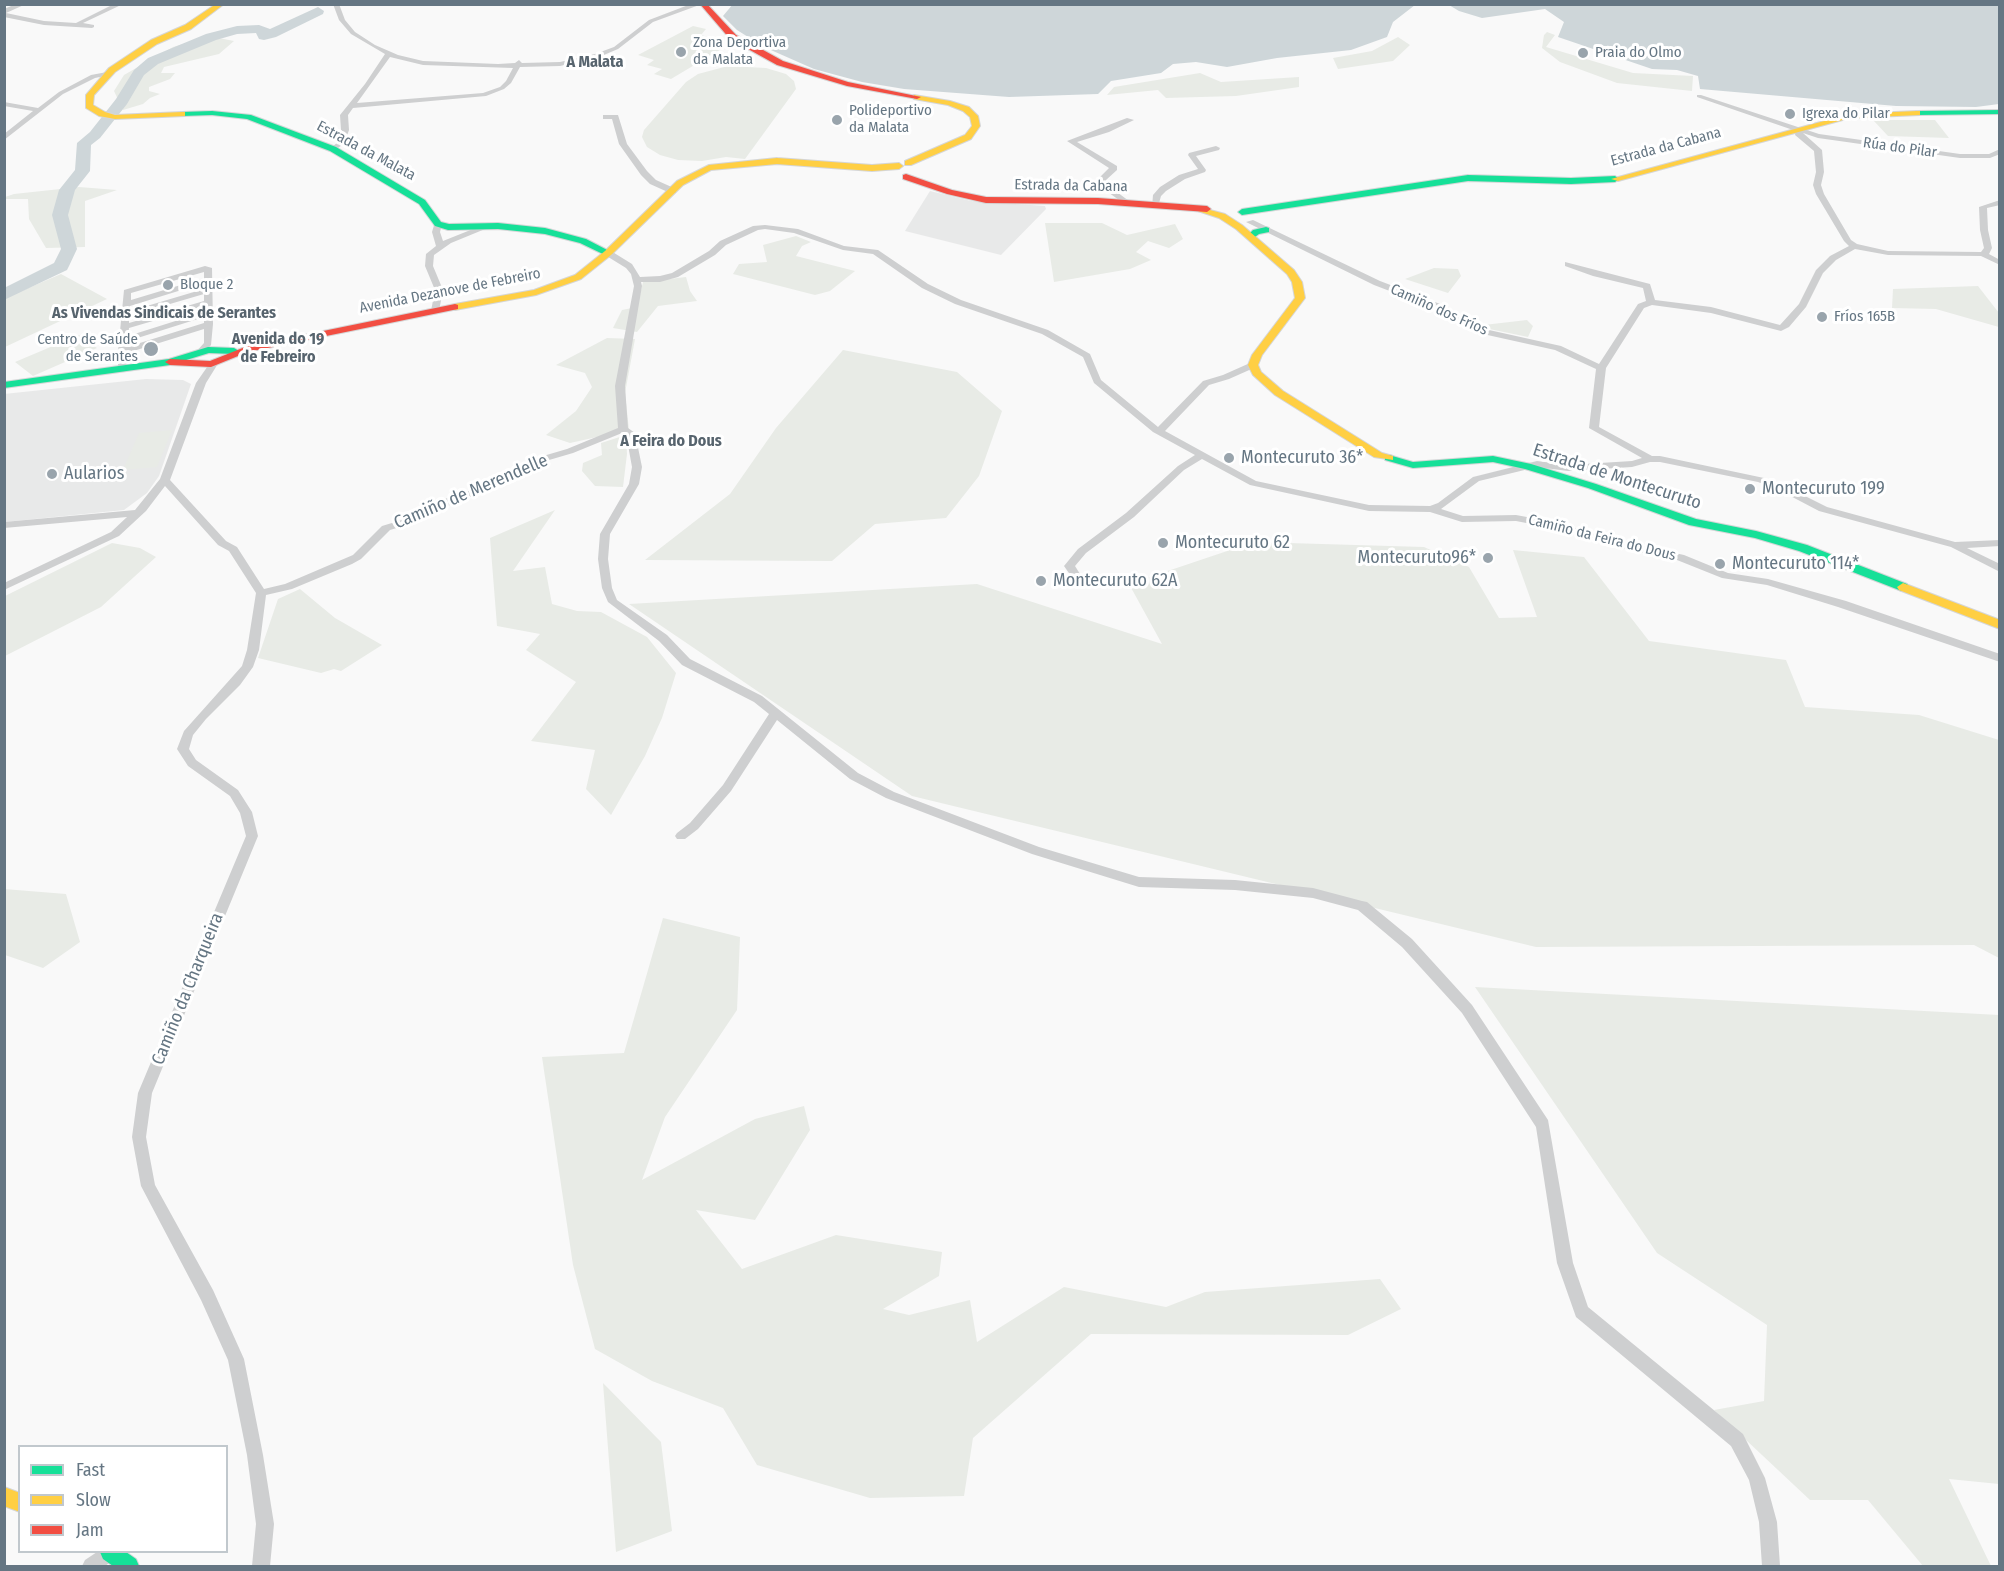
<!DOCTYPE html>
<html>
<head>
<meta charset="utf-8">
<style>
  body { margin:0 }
  #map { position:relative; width:2004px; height:1571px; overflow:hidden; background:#f9f9f9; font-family:"Fira Sans Condensed",sans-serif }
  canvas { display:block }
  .frame { position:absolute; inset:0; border:6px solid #657683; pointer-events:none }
  .legend { position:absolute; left:18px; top:1445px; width:210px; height:108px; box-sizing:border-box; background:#fff; border:2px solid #c1c8cd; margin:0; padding:8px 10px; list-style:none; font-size:18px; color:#657683 }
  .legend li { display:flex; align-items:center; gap:12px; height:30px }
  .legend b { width:30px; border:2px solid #c1c8cd }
</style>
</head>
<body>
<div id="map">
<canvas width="2004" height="1571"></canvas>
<div class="frame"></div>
<ul class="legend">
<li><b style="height:8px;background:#16e098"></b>Fast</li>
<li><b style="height:8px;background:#ffcf43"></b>Slow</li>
<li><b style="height:8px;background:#f24e42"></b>Jam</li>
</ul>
</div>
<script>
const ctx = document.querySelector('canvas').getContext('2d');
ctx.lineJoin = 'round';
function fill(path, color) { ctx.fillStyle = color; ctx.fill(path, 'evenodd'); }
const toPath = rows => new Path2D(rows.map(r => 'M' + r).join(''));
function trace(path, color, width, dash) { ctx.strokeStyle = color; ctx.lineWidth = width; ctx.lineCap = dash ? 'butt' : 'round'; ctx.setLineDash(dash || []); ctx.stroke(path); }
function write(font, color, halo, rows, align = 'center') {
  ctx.font = font + ' "Fira Sans Condensed",sans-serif'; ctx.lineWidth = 6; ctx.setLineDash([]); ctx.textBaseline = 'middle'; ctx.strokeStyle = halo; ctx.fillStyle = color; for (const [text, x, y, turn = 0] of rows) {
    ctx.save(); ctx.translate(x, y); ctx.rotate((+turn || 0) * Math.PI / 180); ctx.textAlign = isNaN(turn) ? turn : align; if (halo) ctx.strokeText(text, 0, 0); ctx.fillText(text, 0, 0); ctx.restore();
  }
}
fill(toPath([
  [930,191,971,201,1045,206,1046,209,1001,255,905,231],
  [146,379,183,380,191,384,159,476,147,493,124,510,5,522,4,394]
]), '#e8e9e9');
fill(toPath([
  [693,26,706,29,701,35,716,39,708,44,723,48,671,79,654,74,662,69,647,65,654,60,638,55],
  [1547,32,1555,35,1546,47,1633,73,1693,76,1692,91,1617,83,1560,62,1542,48,1544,35],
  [209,36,234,41,219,54,164,67,161,73,175,73,170,79,149,87,149,91,160,94,150,98,143,104,123,110,114,91,124,75,173,47],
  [1398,37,1410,45,1393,61,1338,69,1333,58,1372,51],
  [728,66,766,68,786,74,794,81,796,89,745,159,726,157,702,161,678,160,660,155,647,147,642,137,644,130,686,82,698,74],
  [1200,73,1221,82,1299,77,1299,87,1236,96,1166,98,1158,90,1107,95,1114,87],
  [1873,120,1935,120,1949,138,1888,136],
  [79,187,117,190,85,201,85,247,46,248,29,219,28,199,5,199,5,197,14,194],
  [1045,223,1102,223,1127,235,1175,224,1183,239,1169,248,1148,241,1136,252,1151,260,1130,269,1054,282],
  [796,236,811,242,802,246,796,256,855,271,830,291,815,295,733,274,739,264,767,262,763,245],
  [1434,268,1458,269,1461,276,1448,293,1405,279],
  [61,274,107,299,5,347,5,298],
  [686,277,690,291,697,301,658,306,637,332,613,328,622,310,637,307,643,282],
  [1978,286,1999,313,1999,327,1936,309,1892,308,1893,289],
  [1527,320,1533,326,1528,337,1475,326],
  [79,335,97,348,33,376,15,362],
  [607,338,635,339,625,393,629,430,570,443,546,435,576,411,592,387,585,373,556,365],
  [843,350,957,372,1002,411,979,476,946,518,875,524,832,561,645,560,730,494,776,428],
  [172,430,157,467,123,470,139,433],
  [626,435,627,454,623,487,595,486,582,471,583,463,602,455,601,443],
  [555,510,513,571,545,567,552,604,577,611,601,612,647,637,676,673,662,718,645,756,611,815,586,789,595,750,531,741,576,682,526,650,540,634,497,626,490,538],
  [1254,542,1424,547,1469,567,1499,618,1537,617,1513,550,1584,557,1649,641,1786,660,1805,707,1919,715,1999,740,1999,958,1974,945,1536,947,912,796,629,604,977,584,1162,644,1129,584],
  [112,543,140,548,156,557,101,607,5,656,5,596],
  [300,589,335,618,382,645,341,671,334,669,321,673,258,658,278,599],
  [4,889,66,894,80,942,43,968,5,955],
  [663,918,740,937,737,1010,665,1117,642,1180,755,1119,804,1106,810,1130,755,1220,696,1210,742,1269,836,1235,942,1252,939,1276,883,1309,909,1315,970,1300,977,1342,1064,1287,1166,1307,1205,1292,1380,1279,1401,1309,1348,1335,1091,1334,973,1438,964,1496,870,1498,757,1465,723,1408,652,1381,595,1349,573,1265,542,1057,624,1053],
  [1475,987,1999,1015,1999,1484,1949,1479,1991,1566,1923,1566,1868,1500,1810,1500,1714,1410,1764,1401,1767,1325,1657,1253],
  [603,1383,661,1442,672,1531,616,1552]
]), '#e8ebe6');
fill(toPath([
  [733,4,1415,4,1415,5,1393,22,1387,37,1351,50,1277,58,1227,67,1196,62,1173,64,1161,73,1111,81,1098,94,1009,97,904,89,862,82,814,69,764,47,737,30,723,16],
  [1449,5,1999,5,1999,104,1976,107,1896,106,1700,89,1698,76,1677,70,1652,69,1558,37,1564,22,1545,9,1482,18,1459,11]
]), '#ced6d9');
fill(toPath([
  [318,7,324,11,323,14,276,37,264,40,259,39,256,33,237,34,216,40,158,64,144,75,127,104,100,138,91,145,90,171,75,190,68,215,77,249,69,266,67,270,4,300,4,288,54,263,61,249,52,215,59,190,75,170,77,143,90,132,116,99,134,70,148,58,206,34,237,26,259,25,270,29,318,7]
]), '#ced6d9');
const fast = toPath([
  [2000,110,2000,114,1917,115,1913,113,1917,111,2000,110],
  [212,111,251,115,336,147,425,200,441,222,449,224,498,223,545,228,586,239,613,253,605,255,580,243,545,234,498,229,448,230,435,226,419,204,330,151,247,119,212,115,182,116,178,114,182,112,212,111],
  [1468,175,1571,178,1615,176,1619,179,1615,182,1571,184,1468,181,1242,215,1238,212,1242,209,1468,175],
  [1266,227,1269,228,1269,232,1259,234,1252,239,1247,236,1253,230,1266,227],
  [208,347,234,348,239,351,234,354,209,353,170,365,4,388,4,382,169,359,208,347],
  [1389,455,1413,462,1493,456,1531,464,1596,484,1696,519,1756,531,1807,545,1907,584,1909,587,1903,591,1899,590,1799,551,1755,538,1689,525,1588,488,1525,469,1493,462,1413,468,1385,460,1385,456,1389,455],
  [100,1552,126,1552,136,1559,139,1566,113,1566,103,1559,100,1552]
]);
const slow = toPath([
  [216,4,224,4,191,29,157,44,115,72,94,95,93,105,105,112,115,115,182,112,185,112,185,116,115,119,99,116,86,108,86,95,109,68,151,40,185,25,216,4],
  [914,95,950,101,969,107,978,116,980,126,971,139,911,165,905,165,905,161,965,135,972,126,970,117,963,111,948,105,914,99,914,95],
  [1917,111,1920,111,1920,115,1850,118,1618,181,1611,179,1850,114,1917,111],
  [777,158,872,165,899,163,903,166,899,169,872,171,777,164,711,170,683,185,611,255,581,279,536,295,455,310,450,307,455,304,534,290,575,275,605,251,677,181,709,165,777,158],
  [1195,206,1225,214,1242,225,1294,270,1302,282,1305,298,1262,355,1258,365,1261,372,1283,391,1382,453,1393,456,1393,460,1374,457,1275,395,1253,375,1248,365,1252,355,1295,298,1292,282,1287,274,1236,229,1219,218,1195,210,1195,206],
  [1903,583,2000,620,2000,629,1899,590,1897,587,1903,583],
  [4,1487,20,1493,20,1512,4,1506,4,1487]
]);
const jam = toPath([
  [700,4,707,4,736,35,783,61,848,82,921,97,917,99,847,86,777,65,730,39,700,4],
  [906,174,952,190,986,197,1098,198,1207,206,1211,209,1207,212,1098,204,986,203,947,194,903,179,903,175,906,174],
  [455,304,458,305,458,309,248,352,211,367,170,365,165,362,170,359,210,361,245,347,455,304]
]);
trace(fast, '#d5d6d7', 2);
trace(slow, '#d5d6d7', 2);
trace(jam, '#d5d6d7', 2);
fill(toPath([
  [16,4,26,4,6,13,44,21,76,23,114,4,121,5,83,23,94,25,94,27,92,28,44,25,4,17,4,9,16,4],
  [333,4,339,4,345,20,355,32,375,45,398,55,423,61,498,64,515,63,519,60,522,63,560,62,595,54,614,47,649,20,691,4,702,4,653,22,618,49,599,57,560,66,520,67,511,83,504,89,486,96,353,108,348,115,349,130,344,144,333,151,329,149,337,143,341,130,340,115,365,84,385,54,351,34,339,20,333,4],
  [390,57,423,65,513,68,506,81,500,87,483,93,357,103,390,57],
  [107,72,109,73,109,75,95,78,63,94,4,140,4,134,33,111,4,106,4,102,38,108,59,92,91,75,107,72],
  [1697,95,1701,95,1819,134,1960,154,1989,154,2000,149,2000,154,1990,158,1960,158,1818,138,1803,133,1822,150,1824,172,1821,185,1824,194,1851,240,1857,244,1888,251,1981,252,1984,248,1980,230,1979,207,2000,200,2000,205,1987,208,1988,230,1992,248,1989,254,2000,260,2000,265,1981,256,1888,255,1855,249,1836,260,1823,273,1806,307,1789,327,1781,331,1711,313,1652,305,1644,308,1606,368,1599,427,1652,456,1660,456,1764,478,1785,486,1827,507,1955,542,2000,540,2000,546,1967,548,2000,564,2000,572,1951,547,1819,511,1779,490,1758,482,1660,462,1650,462,1632,467,1568,471,1537,467,1479,481,1441,509,1463,516,1516,515,1559,523,1610,539,1684,555,1728,573,1768,579,1846,601,2000,654,2000,662,1838,607,1767,585,1722,578,1677,560,1608,545,1557,529,1516,521,1462,522,1430,512,1369,511,1250,485,1202,459,1184,470,1134,517,1086,553,1075,566,1080,574,1079,576,1071,576,1064,566,1078,549,1126,513,1178,466,1195,455,1153,432,1094,383,1083,357,1042,334,955,304,922,288,873,254,843,250,794,233,765,229,758,230,726,245,715,255,678,277,660,282,641,282,642,286,625,386,628,428,635,433,642,467,639,484,610,534,608,559,612,588,617,600,667,635,690,659,762,696,858,773,894,792,1039,847,1139,877,1235,880,1313,888,1362,901,1367,902,1412,939,1472,1005,1548,1120,1573,1263,1588,1307,1743,1434,1765,1478,1777,1522,1780,1566,1762,1566,1759,1522,1749,1480,1731,1446,1576,1317,1557,1263,1536,1127,1462,1013,1402,947,1358,910,1313,898,1235,890,1139,887,1032,854,886,798,850,779,777,720,731,791,698,829,685,839,677,839,675,836,677,833,690,823,723,785,769,714,754,702,682,665,659,641,608,602,602,588,598,559,600,534,629,484,632,467,626,434,622,433,573,453,532,465,480,494,457,501,423,520,390,530,361,559,352,564,292,589,266,595,259,650,253,667,240,685,206,719,193,735,189,749,196,760,238,790,252,812,258,836,152,1093,146,1137,155,1185,213,1290,244,1359,263,1455,274,1524,270,1566,252,1566,256,1524,247,1455,228,1360,201,1300,141,1186,132,1137,138,1093,246,836,240,813,230,796,188,766,177,749,184,731,242,666,247,650,256,593,229,551,218,545,165,486,146,511,119,536,4,590,4,583,111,532,127,517,4,528,4,522,135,510,160,479,196,383,212,360,215,359,219,362,206,383,170,480,226,541,237,547,264,589,285,584,353,555,382,526,415,516,449,497,472,490,526,461,567,449,618,428,615,386,634,286,631,274,626,268,605,255,605,251,611,251,632,264,640,277,660,276,672,273,709,251,720,241,753,226,765,225,798,229,844,246,878,250,928,284,961,300,1048,330,1090,354,1101,380,1158,427,1203,381,1223,375,1250,363,1256,363,1256,367,1229,379,1209,385,1165,431,1256,481,1369,505,1430,506,1438,503,1473,477,1537,461,1568,465,1632,461,1642,458,1589,428,1596,369,1555,350,1474,332,1442,311,1374,285,1246,222,1253,220,1380,281,1448,307,1480,328,1561,346,1599,364,1638,304,1646,301,1643,288,1593,276,1565,266,1565,262,1650,284,1655,300,1711,307,1780,325,1799,304,1816,270,1830,256,1849,246,1844,241,1816,194,1813,185,1816,172,1814,151,1795,135,1796,131,1697,97,1697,95],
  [603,115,618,115,627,144,647,171,656,180,676,189,676,193,670,193,650,184,641,175,619,144,612,119,603,119,603,115],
  [1127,118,1134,120,1109,132,1077,142,1117,166,1117,170,1106,180,1106,184,1129,201,1130,203,1126,205,1098,185,1098,179,1109,168,1067,141,1127,118],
  [1216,146,1220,148,1219,150,1196,156,1206,170,1205,172,1185,179,1166,191,1161,196,1158,207,1152,207,1153,195,1160,187,1179,175,1198,169,1188,155,1189,153,1216,146],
  [435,222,442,224,440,232,443,241,483,225,490,227,451,243,434,255,433,266,443,290,439,311,435,314,431,311,435,290,425,266,426,254,436,246,432,232,435,222],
  [205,266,212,268,213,324,211,345,202,355,196,355,195,353,204,343,204,329,127,353,126,370,124,372,118,372,118,352,124,290,205,266],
  [204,272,204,278,131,300,131,293,204,272],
  [204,283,204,289,130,311,130,306,204,283],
  [204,294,204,301,129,323,129,316,204,294],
  [204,306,204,312,128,336,129,328,204,306],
  [204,317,204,323,127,347,128,341,204,317],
  [97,1552,120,1552,117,1558,105,1566,82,1566,85,1560,97,1552]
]), '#cecfd0');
fill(fast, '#16e098');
fill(slow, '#ffcf43');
fill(jam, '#f24e42');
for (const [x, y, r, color] of [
  [681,52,6,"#99a4ac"],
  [1583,53,6,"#99a4ac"],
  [1790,114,6,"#99a4ac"],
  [837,120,6,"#99a4ac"],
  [168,285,6,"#99a4ac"],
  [1822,317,6,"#99a4ac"],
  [151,349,8,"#99a4ac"],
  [1229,458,6,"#99a4ac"],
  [52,474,6,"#99a4ac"],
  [1750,489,6,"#99a4ac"],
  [1163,543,6,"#99a4ac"],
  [1488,558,6,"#99a4ac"],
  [1720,564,6,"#99a4ac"],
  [1041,581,6,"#99a4ac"]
]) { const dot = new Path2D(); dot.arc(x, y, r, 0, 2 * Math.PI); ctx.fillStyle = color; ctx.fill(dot); trace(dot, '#fff', 2); }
write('15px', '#657683', '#fff', [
  ["Zona Deportiva",693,43],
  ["da Malata",693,60],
  ["Praia do Olmo",1595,53],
  ["Polideportivo",849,111],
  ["da Malata",849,128],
  ["Igrexa do Pilar",1802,114],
  ["Bloque 2",180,285],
  ["Fríos 165B",1834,317],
  ["Centro de Saúde",138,340,"right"],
  ["de Serantes",138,357,"right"]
], 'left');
write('15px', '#657683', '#fff', [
  ["Estrada da Cabana",1666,147,-15],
  ["Rúa do Pilar",1900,148,8],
  ["Estrada da Malata",366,151,28],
  ["Estrada da Cabana",1071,186,1],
  ["Avenida Dezanove de Febreiro",450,291,-11],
  ["Camiño dos Fríos",1439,310,24],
  ["Camiño da Feira do Dous",1602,538,14]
]);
write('bold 16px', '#57646e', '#fff', [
  ["A Malata",595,63],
  ["As Vivendas Sindicais de Serantes",164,314],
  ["Avenida do 19",278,340],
  ["de Febreiro",278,358],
  ["A Feira do Dous",671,442]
]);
write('18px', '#657683', '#fff', [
  ["Montecuruto 36*",1241,458],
  ["Aularios",64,474],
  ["Montecuruto 199",1762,489],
  ["Montecuruto 62",1175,543],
  ["Montecuruto96*",1476,558,"right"],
  ["Montecuruto 114*",1732,564],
  ["Montecuruto 62A",1053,581]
], 'left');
write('18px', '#657683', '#fff', [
  ["Estrada de Montecuruto",1617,477,18],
  ["Camiño de Merendelle",471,492,-23],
  ["Camiño da Charqueira",188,989,-68]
]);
</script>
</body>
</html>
